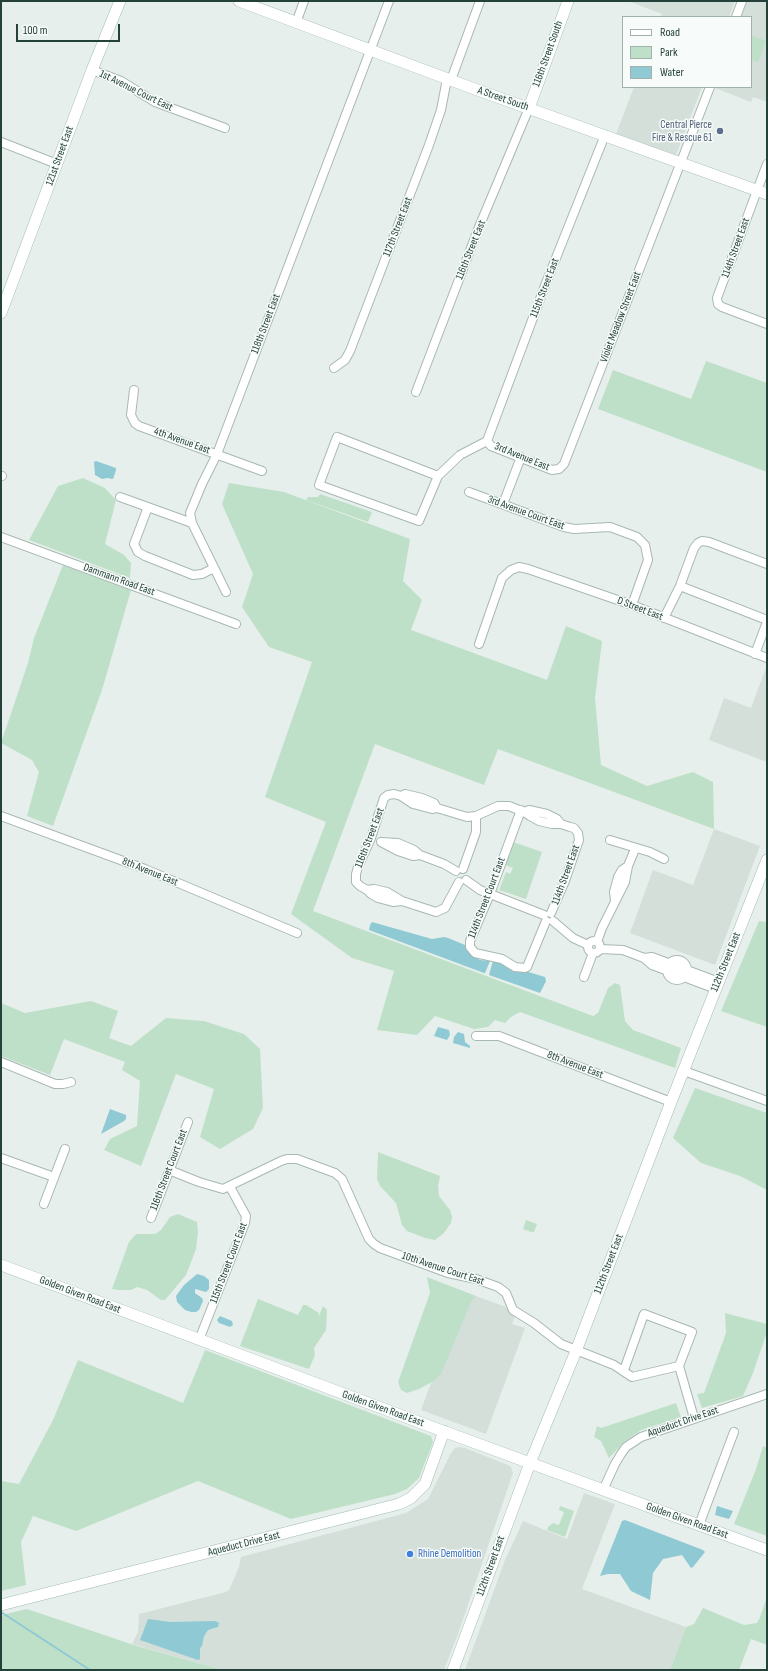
<!DOCTYPE html>
<html>
<head>
<meta charset="utf-8">
<style>
  body { margin:0 }
  #map { position:relative; width:768px; height:1671px; overflow:hidden; background:#e6efeb; font-family:"Sofia Sans Condensed",sans-serif }
  canvas { display:block }
  .frame { position:absolute; inset:0; border:2px solid #24423a; pointer-events:none }
  .legend { position:absolute; left:622px; top:16px; width:130px; height:72px; box-sizing:border-box; background:#f7fbf9; border:1px solid #a3b1ad; margin:0; padding:5px 7px; list-style:none; font-size:12px; color:#24423a }
  .legend li { display:flex; align-items:center; gap:8px; height:20px }
  .legend b { width:20px; border:1px solid #a3b1ad }
  .scale { position:absolute; left:16px; top:24px; width:104px; height:18px; box-sizing:border-box; border:2px solid #24423a; border-top:0; padding-left:5px; font-size:12px; line-height:14px; white-space:nowrap; color:#24423a; -webkit-text-stroke:3px #f7fbf9; paint-order:stroke }
</style>
</head>
<body>
<div id="map">
<canvas width="768" height="1671"></canvas>
<div class="frame"></div>
<ul class="legend">
<li><b style="height:5px;background:#fff"></b>Road</li>
<li><b style="height:11px;background:#bfe0c8"></b>Park</li>
<li><b style="height:11px;background:#8ec9d4"></b>Water</li>
</ul>
<div class="scale">100 m</div>
</div>
<script>
const ctx = document.querySelector('canvas').getContext('2d');
ctx.lineJoin = 'round';
function fill(path, color) { ctx.fillStyle = color; ctx.fill(path, 'evenodd'); }
const toPath = rows => new Path2D(rows.map(r => 'M' + r).join(''));
function trace(path, color, width, dash) { ctx.strokeStyle = color; ctx.lineWidth = width; ctx.lineCap = dash ? 'butt' : 'round'; ctx.setLineDash(dash || []); ctx.stroke(path); }
function write(font, color, halo, rows, align = 'center') {
  ctx.font = font + ' "Sofia Sans Condensed",sans-serif'; ctx.lineWidth = 3; ctx.setLineDash([]); ctx.textBaseline = 'middle'; ctx.strokeStyle = halo; ctx.fillStyle = color; for (const [text, x, y, turn = 0] of rows) {
    ctx.save(); ctx.translate(x, y); ctx.rotate((+turn || 0) * Math.PI / 180); ctx.textAlign = isNaN(turn) ? turn : align; if (halo) ctx.strokeText(text, 0, 0); ctx.fillText(text, 0, 0); ctx.restore();
  }
}
fill(toPath([
  [628,1,735,1,729,17,661,17,662,14],
  [747,1,767,1,767,102,753,97,751,102,715,88,751,87,751,17,741,17],
  [634,87,702,87,676,155,616,134],
  [767,665,767,762,709,740,724,698,751,708],
  [714,829,760,846,715,965,630,933,653,870,693,885],
  [465,1292,517,1311,512,1324,525,1328,486,1434,421,1410],
  [459,1447,465,1448,508,1465,511,1467,513,1473,458,1634,444,1670,220,1670,216,1668,132,1644,138,1632,139,1614,226,1592,229,1590,239,1567,241,1557,406,1513,428,1499,451,1453,455,1448],
  [584,1493,615,1504,582,1589,686,1627,670,1670,465,1670,505,1560,523,1521,567,1539]
]), '#d4dfda');
fill(toPath([
  [751,35,766,41,758,63,751,60],
  [706,361,767,383,767,472,598,409,613,370,691,399],
  [83,478,105,488,116,500,105,544,124,555,131,563,130,578,29,540,58,486],
  [229,483,284,492,410,539,403,581,422,600,411,630,547,680,566,626,602,641,595,698,601,765,647,786,693,772,713,782,714,829,498,749,484,785,375,744,313,911,593,1016,598,1013,608,988,615,983,620,985,625,1021,633,1030,681,1048,675,1068,520,1012,511,1017,505,1023,495,1020,488,1027,474,1029,435,1016,417,1035,377,1030,394,971,352,958,291,914,326,822,265,797,312,662,269,647,242,607,253,574,222,504],
  [320,494,372,512,368,522,306,500,308,497,318,497],
  [63,565,131,590,102,690,53,826,27,816,39,772,32,760,1,743,28,663,34,638],
  [513,842,542,852,526,899,499,890,506,872,510,874,513,868,505,865],
  [759,921,767,922,767,1027,721,1011],
  [91,1001,118,1011,109,1038,131,1046,166,1018,204,1021,244,1034,260,1049,263,1108,253,1129,220,1149,200,1137,214,1089,176,1074,141,1166,104,1150,110,1139,137,1126,140,1081,122,1070,125,1062,64,1039,50,1075,1,1056,1,1003,25,1013],
  [695,1088,767,1113,767,1190,740,1176,701,1163,673,1138],
  [378,1152,440,1176,438,1186,439,1196,450,1210,452,1217,451,1223,444,1233,435,1240,425,1238,407,1231,402,1225,396,1203,380,1186,377,1179],
  [178,1214,197,1222,198,1232,196,1249,186,1275,165,1300,161,1300,147,1290,137,1287,131,1290,120,1290,112,1289,129,1242,136,1234,155,1234,161,1230,170,1217],
  [526,1220,537,1224,534,1232,531,1232,523,1229],
  [427,1277,476,1296,471,1302,441,1374,432,1382,419,1389,407,1393,401,1390,398,1382,430,1293],
  [258,1299,298,1315,303,1305,306,1305,319,1313,318,1318,323,1306,327,1310,326,1330,314,1348,315,1355,309,1369,240,1346],
  [725,1313,767,1324,767,1332,753,1373,743,1396,702,1408,697,1394,704,1393,726,1333],
  [205,1350,431,1436,433,1442,419,1478,407,1489,395,1494,291,1519,198,1481,76,1531,33,1516,21,1542,26,1585,1,1591,1,1481,19,1484,53,1420,78,1360,183,1403],
  [676,1403,681,1417,641,1430,623,1443,609,1458,601,1441,594,1437,597,1426,601,1428],
  [763,1446,767,1448,767,1536,734,1524,756,1469],
  [560,1506,574,1511,565,1537,547,1530,548,1527,553,1523,559,1525,564,1512,559,1510],
  [767,1597,767,1645,751,1639,739,1670,670,1670,686,1627,694,1624,703,1608,744,1625,757,1623,760,1617],
  [27,1609,137,1646,216,1668,220,1670,1,1670,1,1615]
]), '#bfe0c8');
fill(toPath([
  [96,461,116,468,116,470,113,479,107,478,102,479,95,475,94,462],
  [372,922,432,939,444,937,448,938,465,945,473,956,480,960,490,961,485,973,484,973,369,930,370,925],
  [493,961,497,961,515,971,525,971,545,977,546,981,540,993,489,975],
  [438,1027,449,1030,450,1035,447,1040,434,1036],
  [458,1032,464,1034,465,1042,470,1046,470,1048,453,1043,454,1037],
  [110,1109,126,1115,126,1119,124,1121,101,1134],
  [197,1274,204,1276,209,1280,209,1289,206,1292,195,1289,195,1293,202,1298,203,1301,199,1310,196,1312,191,1312,185,1310,177,1302,176,1296,184,1285],
  [220,1316,232,1321,233,1325,230,1327,219,1323,217,1320],
  [717,1506,733,1511,729,1519,715,1515],
  [625,1520,703,1550,705,1552,693,1567,691,1568,682,1555,663,1559,653,1573,650,1600,631,1591,620,1574,608,1574,600,1576,622,1521],
  [148,1619,170,1622,215,1621,219,1623,218,1627,208,1630,204,1636,202,1646,200,1648,200,1659,198,1660,140,1640]
]), '#8ec9d4');
trace(toPath([
  [1,1612,90,1670]
]), '#8ec9d4', 2);
const street = toPath([
  [736,17,742,1],
  [296,23,304,1],
  [92,70,121,81,155,102,225,128],
  [451,80,480,1],
  [1,142,57,164],
  [767,164,717,298,718,304,722,307,767,324],
  [334,368,345,360,350,351,429,145,441,110,447,79],
  [134,390,131,415,135,423,139,426,262,471],
  [416,392,479,227,529,108],
  [487,441,491,446,552,470,559,469,564,464,710,87],
  [487,441,546,283,605,135],
  [1,476,2,476],
  [438,476,337,437,319,485,419,521,438,476,460,455,487,441],
  [469,492,564,527,574,529,610,527,637,537,645,545,648,560,632,605],
  [120,497,192,523],
  [503,504,521,457],
  [148,507,134,544,138,552,145,556,193,575,202,574,214,568],
  [1,537,236,624],
  [680,586,767,620],
  [226,592,192,523,190,513,202,484,217,454,389,1],
  [664,618,680,586,694,548,698,543,702,541,709,542,767,564],
  [479,644,502,578,511,570,519,567,528,569,632,605,767,658],
  [755,654,767,622],
  [437,808,434,803,422,798,405,794,401,796,413,804,432,809,437,808,467,817,476,816,498,806,509,806,524,812],
  [521,810,490,894,470,941,470,947,475,953,502,959,515,967,525,968,527,967,546,921],
  [1,816,145,869,297,933],
  [610,840,650,852,664,859],
  [420,855,414,850,398,843,381,842,398,851,413,856,420,855,444,864,456,871],
  [628,866,635,849],
  [463,869,476,832,476,816],
  [466,880,480,890,544,915],
  [367,890,360,886,356,882,356,874,358,867,371,838,384,798,388,795,394,794,401,796],
  [402,901,393,902,378,898,371,894,367,890,374,889,387,892,402,901,436,912,445,908,459,882],
  [551,913,565,881,579,840,578,833,574,828,570,827,561,824,552,824,539,821,530,816,524,812,529,810,547,814,557,819,561,824],
  [553,921,573,938,588,945],
  '588 947a6 6 0 1 1 12 0a6 6 0 1 1-12 0Z',
  [597,942,602,928,625,882,628,866,622,870,618,877,614,892,615,901],
  [600,949,623,950,644,958],
  '667 970a10 10 0 1 1 20 0a10 10 0 1 1-20 0Z',
  [584,977,593,953],
  [716,989,652,965,644,958,652,957,719,982],
  [476,1036,499,1036,671,1102],
  [1,1062,55,1084,63,1084,71,1082],
  [684,1071,767,1101],
  [1,1158,54,1177],
  [169,1170,199,1182,223,1189,281,1161,287,1159,297,1159,335,1173,342,1179,369,1239,374,1244,380,1248,448,1273,476,1279,498,1287,506,1293,513,1310,534,1323,561,1344,614,1365,632,1377,679,1366],
  [44,1204,65,1149],
  [151,1218,188,1122],
  [199,1340,245,1223,246,1216,230,1187],
  [679,1366,694,1418],
  [624,1370,644,1314,692,1332,679,1366],
  [603,1490,615,1464,621,1454,626,1447,641,1437,767,1394],
  [699,1525,734,1432]
]);
const secondary = toPath([
  [239,1,472,88,767,194],
  [529,108,568,1],
  [1,313,92,70,120,1],
  [1,1265,432,1427,767,1550],
  [1,1605,399,1504,411,1498,425,1484,444,1431],
  [453,1670,530,1463,576,1351,671,1102,767,860]
]);
trace(street, '#a8b8b2', 10);
trace(secondary, '#a4bbb3', 12);
trace(street, '#fff', 8);
trace(secondary, '#fff', 11);
for (const [x, y, r, color] of [
  [720,131,4,"#5c6f8a"],
  [410,1554,4,"#3f7fe0"]
]) { const dot = new Path2D(); dot.arc(x, y, r, 0, 2 * Math.PI); ctx.fillStyle = color; ctx.fill(dot); trace(dot, '#f7fbf9', 1.5); }
write('11px', '#24423a', '#f7fbf9', [
  ["116th Street South",548,54,-70],
  ["1st Avenue Court East",136,91,26],
  ["A Street South",503,99,19],
  ["121st Street East",60,156,-70],
  ["117th Street East",398,227,-69],
  ["114th Street East",736,248,-70],
  ["116th Street East",471,250,-68],
  ["115th Street East",545,288,-69],
  ["Violet Meadow Street East",621,317,-69],
  ["118th Street East",266,324,-69],
  ["4th Avenue East",182,441,20],
  ["3rd Avenue East",522,457,22],
  ["3rd Avenue Court East",526,513,20],
  ["Dammann Road East",119,580,20],
  ["D Street East",640,609,21],
  ["116th Street East",370,838,-69],
  ["8th Avenue East",150,872,22],
  ["114th Street East",566,875,-70],
  ["114th Street Court East",487,898,-69],
  ["112th Street East",726,962,-68],
  ["8th Avenue East",575,1065,21],
  ["116th Street Court East",169,1170,-69],
  ["115th Street Court East",229,1263,-69],
  ["112th Street East",609,1264,-69],
  ["10th Avenue Court East",443,1269,18],
  ["Golden Given Road East",80,1295,21],
  ["Golden Given Road East",383,1409,20],
  ["Aqueduct Drive East",683,1422,-19],
  ["Golden Given Road East",687,1521,20],
  ["Aqueduct Drive East",244,1544,-14],
  ["112th Street East",491,1566,-70]
]);
write('11px', '#4e5e75', '#f7fbf9', [
  ["Central Pierce",712,125],
  ["Fire & Rescue 61",712,138]
], 'right');
write('11px', '#366cbe', '#f7fbf9', [
  ["Rhine Demolition",418,1554]
], 'left');
</script>
</body>
</html>
